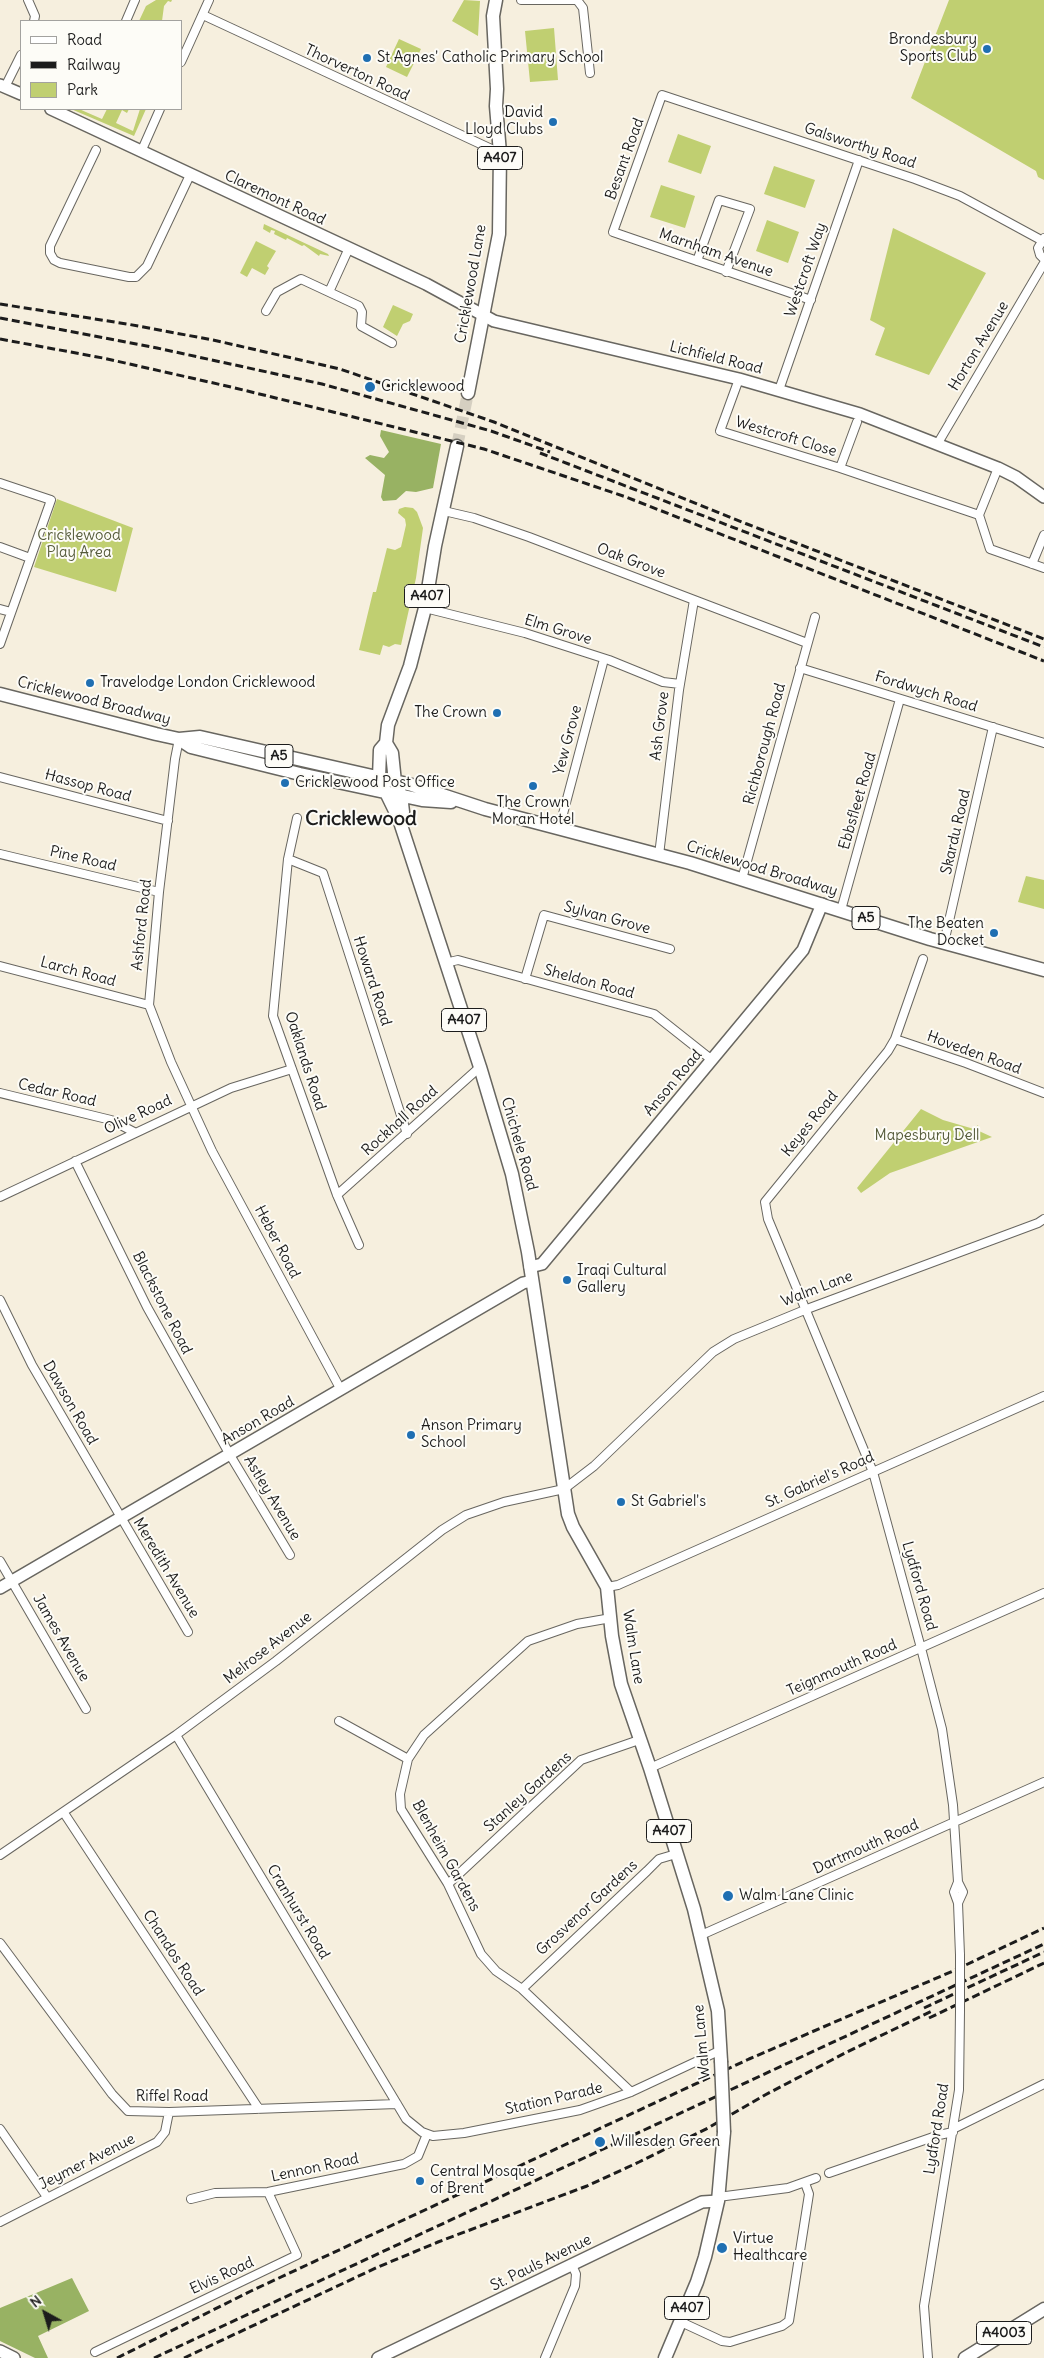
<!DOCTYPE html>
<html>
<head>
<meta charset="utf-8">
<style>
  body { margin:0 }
  #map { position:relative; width:1044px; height:2358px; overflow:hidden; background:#f6efde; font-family:Delius,sans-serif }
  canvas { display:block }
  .legend { position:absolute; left:20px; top:20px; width:162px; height:90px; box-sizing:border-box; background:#fdfcf7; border:1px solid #a3a29f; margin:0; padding:6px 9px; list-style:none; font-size:15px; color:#1c1c1c }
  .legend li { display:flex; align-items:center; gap:10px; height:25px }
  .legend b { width:25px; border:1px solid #a3a29f }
  .north { position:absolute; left:20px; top:2288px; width:50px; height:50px; -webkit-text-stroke:4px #fdfcf7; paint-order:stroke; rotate:321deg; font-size:14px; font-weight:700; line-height:20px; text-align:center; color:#1c1c1c }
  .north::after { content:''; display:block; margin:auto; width:18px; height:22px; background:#1c1c1c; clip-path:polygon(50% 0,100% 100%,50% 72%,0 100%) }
</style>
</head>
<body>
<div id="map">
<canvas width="1044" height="2358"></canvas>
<ul class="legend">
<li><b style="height:6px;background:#fff"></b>Road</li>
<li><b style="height:6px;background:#1c1c1c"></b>Railway</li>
<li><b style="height:14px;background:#c0cf71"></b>Park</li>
</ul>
<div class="north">N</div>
</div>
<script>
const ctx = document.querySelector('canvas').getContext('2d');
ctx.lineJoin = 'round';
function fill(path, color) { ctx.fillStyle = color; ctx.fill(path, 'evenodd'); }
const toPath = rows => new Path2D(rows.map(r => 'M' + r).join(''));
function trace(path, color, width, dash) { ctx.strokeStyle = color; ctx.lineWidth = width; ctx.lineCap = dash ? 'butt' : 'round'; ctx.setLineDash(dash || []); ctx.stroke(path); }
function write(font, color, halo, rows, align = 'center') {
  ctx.font = font + ' Delius,sans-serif'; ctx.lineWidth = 4; ctx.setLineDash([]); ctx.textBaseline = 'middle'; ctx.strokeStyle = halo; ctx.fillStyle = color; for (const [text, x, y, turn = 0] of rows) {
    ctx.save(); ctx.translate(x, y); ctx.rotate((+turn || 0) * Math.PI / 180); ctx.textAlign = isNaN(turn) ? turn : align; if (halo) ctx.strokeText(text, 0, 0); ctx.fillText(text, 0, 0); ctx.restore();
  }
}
fill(toPath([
  [156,0,172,0,171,2,168,1,164,6,162,21,139,21,146,6],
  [464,0,480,1,478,36,452,21],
  [949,0,1044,0,1044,180,1038,177,1036,171,911,98],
  [554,28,558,80,530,82,525,31],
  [399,39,421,49,407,77,386,67],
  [71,109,79,109,102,119,107,109,129,109,127,113,122,110,116,123,133,131,140,109,146,109,134,136],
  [678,134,711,146,701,174,668,162],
  [774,166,815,180,805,208,764,194],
  [661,185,695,196,685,228,650,217],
  [767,220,799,232,788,263,756,251],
  [264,224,328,254,329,256,320,254,319,256,304,245,302,246,287,238,286,240,274,234,275,231,271,230,270,233,263,229],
  [893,228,986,273,929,375,875,355,885,328,870,320],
  [256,241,276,251,267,266,269,268,265,275,252,268,247,277,240,273],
  [393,305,413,314,410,321,403,324,397,336,383,327],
  [57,499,133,528,116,592,34,567],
  [405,507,413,508,417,512,423,528,416,578,401,645,395,644,389,647,383,645,380,655,359,650,373,592,376,592,387,548,395,550,401,547,406,525,405,519,398,513,399,509],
  [1026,876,1044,880,1044,909,1018,902],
  [921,1109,943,1120,974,1129,978,1125,979,1131,992,1137,890,1173,861,1193,857,1188]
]), '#c0cf71');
fill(toPath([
  [381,430,441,444,433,488,416,492,406,491,396,500,383,501,381,497,385,475,365,458,370,455,384,458,389,452,380,436],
  [72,2278,89,2311,38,2336,48,2358,35,2358,0,2341,0,2308]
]), '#98b263');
trace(toPath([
  [457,446,468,393]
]), '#d5cfc1', 12, [12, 6]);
const street = toPath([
  [28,0,35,16,34,21],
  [521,0,577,0,583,8,590,73],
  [203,15,500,153],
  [126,21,135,0],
  [181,62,209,0],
  [5,87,21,55],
  [96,150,50,246,50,253,54,260,60,263,129,277,136,277,147,266,190,175],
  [141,152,160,109],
  [1044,238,1038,248,1040,255,1044,259],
  [697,261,719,200,750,209,726,272],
  [329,292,349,248],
  [811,300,613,232,662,95,915,179,960,196,1041,240],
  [266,311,277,292,301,279,359,306,362,312,361,326,392,343],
  [739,379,720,431,840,468,979,515,990,549,1044,568],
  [779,390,859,160],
  [938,443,1044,263],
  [840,468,857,422],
  [0,483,51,500,0,644],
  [444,511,474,518,529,537,807,643],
  [979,515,998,468],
  [0,547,30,558],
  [1032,564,1044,535],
  [425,608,525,633,609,660,663,682,680,684],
  [0,609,11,612],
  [800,668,1044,743],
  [179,739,175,759,159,892,149,1005,171,1062,212,1151,341,1390],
  [0,777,168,821],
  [297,818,288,859,273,1016,337,1195,359,1245],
  [559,829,604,659],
  [0,854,159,892],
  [659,855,679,690,694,600],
  [288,859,323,873,407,1134],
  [742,879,815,617],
  [841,910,900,699],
  [944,943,993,727],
  [923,959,895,1039,888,1051,765,1202,768,1219,873,1472,921,1648,942,1729,953,1805,958,1882,963,1892,958,1903],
  [445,963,458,960,654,1014,712,1060],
  [0,966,149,1005],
  [525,979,544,915,670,949],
  [895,1039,966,1063,1044,1093],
  [0,1093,111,1120,134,1132],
  [75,1161,147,1307,230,1455,290,1555],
  [337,1195,480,1067],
  [0,1197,231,1088,292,1069],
  [0,1300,32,1365,188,1632],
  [0,1561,86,1709],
  [607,1587,618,1585,1044,1396],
  [611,1618,577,1624,528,1641,424,1735,408,1759,400,1794,401,1809,448,1884,481,1954,496,1971,522,1989,631,2092],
  [339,1721,408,1759],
  [176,1735,406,2119,422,2132,433,2136,464,2133,580,2110,631,2092,721,2050],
  [650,1768,1044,1593],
  [64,1813,259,2109],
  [0,1855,176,1735,276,1661,442,1530,466,1515,504,1502,564,1489,594,1466,713,1352,734,1339,807,1309,1038,1223,1044,1219],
  [958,1882,954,1892,958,1903,960,1955],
  [448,1884,581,1760,639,1740],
  [699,1936,1044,1782],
  [0,1943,112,2094,128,2111,169,2112,397,2104],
  [522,1989,647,1871,659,1859,676,1854],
  [0,2129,47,2197],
  [953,2129,1044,2084],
  [829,2173,939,2135,953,2132],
  [718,2197,788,2188,816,2178],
  [191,2199,215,2193,268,2192,404,2164,418,2156,427,2134],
  [0,2222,157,2142,165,2132,169,2112],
  [681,2322,722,2341,730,2342,782,2326,789,2321,809,2194,805,2183],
  [95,2352,297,2255,268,2192],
  [545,2358,575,2286,576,2274,572,2265],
  [928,2358,924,2306,959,2090,960,2011]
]);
const secondary = toPath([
  [0,85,21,94],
  [51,109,426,284,494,321,739,379,860,414,998,468,1016,477,1044,497],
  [530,1267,542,1264,803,950,822,904],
  [0,1588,523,1283,532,1281],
  [0,2351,14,2358],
  [378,2358,702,2202,718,2201]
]);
const primary = toPath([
  [468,393,499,234,500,153,496,106,497,89,493,16,496,0],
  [457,446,435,546,425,608,410,666,388,725,386,743,380,750,379,778,399,819,480,1067,512,1174,528,1252,568,1514,573,1527,607,1587,612,1636,621,1684,650,1768,694,1909,718,2011,721,2061],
  [0,694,156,734,179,739,200,737,412,785,485,809,690,863,930,939,1044,970],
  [179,739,191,747,300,774,422,800,451,802],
  [386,743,392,753,395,782,401,795,403,812,399,819],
  [665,2358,697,2282,705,2257,718,2201,724,2132],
  [965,2358,1044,2309]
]);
trace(street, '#686660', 10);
trace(secondary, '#686660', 14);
trace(primary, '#686660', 15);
trace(street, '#fff', 8);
trace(secondary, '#fff', 11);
trace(primary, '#fff', 12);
trace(toPath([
  [0,304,127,324,213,340,340,369,494,422,747,524,1044,639],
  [0,318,157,348,322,384,491,431,550,452],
  [0,339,103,358,231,387,484,449,626,497,1044,661],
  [540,453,1044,647],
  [924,2008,1044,1952],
  [929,2018,1044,1963],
  [117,2358,251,2291,749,2059,953,1971,1044,1928],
  [154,2358,1044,1944],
  [184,2358,378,2267,438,2242,587,2186,639,2162,708,2128,765,2095,847,2052,934,2010]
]), '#1c1c1c', 3, [8, 4]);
const streetBridge = toPath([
  [960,1955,960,2011]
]);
const primaryBridge = toPath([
  [721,2061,724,2132]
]);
trace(streetBridge, '#686660', 10, []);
trace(primaryBridge, '#686660', 15, []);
trace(streetBridge, '#fff', 8);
trace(primaryBridge, '#fff', 12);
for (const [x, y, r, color] of [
  [987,49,5,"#1f6fb2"],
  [367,58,5,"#1f6fb2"],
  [553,122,5,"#1f6fb2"],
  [370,387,6,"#1f6fb2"],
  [90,683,5,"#1f6fb2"],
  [497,713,5,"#1f6fb2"],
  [285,783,5,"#1f6fb2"],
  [533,786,5,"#1f6fb2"],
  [994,933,5,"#1f6fb2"],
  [567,1280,5,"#1f6fb2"],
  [411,1435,5,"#1f6fb2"],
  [621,1502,5,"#1f6fb2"],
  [728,1896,6,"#1f6fb2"],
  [600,2142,6,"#1f6fb2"],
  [420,2181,5,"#1f6fb2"],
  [722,2248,6,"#1f6fb2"]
]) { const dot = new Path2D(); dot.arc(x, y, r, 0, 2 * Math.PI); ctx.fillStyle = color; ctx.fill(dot); trace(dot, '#fdfcf7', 2); }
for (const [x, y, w] of [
  [500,158,45],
  [427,596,45],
  [279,756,28],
  [866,918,28],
  [464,1020,45],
  [669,1831,45],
  [687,2308,45],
  [1004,2333,55]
]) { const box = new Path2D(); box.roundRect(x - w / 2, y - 11.5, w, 23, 4); ctx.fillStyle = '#fdfcf7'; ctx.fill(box); trace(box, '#1c1c1c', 1); }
write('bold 14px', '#1c1c1c', null, [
  ["A407",500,158],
  ["A407",427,596],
  ["A5",279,756],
  ["A5",866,918],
  ["A407",464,1020],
  ["A407",669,1831],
  ["A407",687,2308],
  ["A4003",1004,2333]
]);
write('15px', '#1c1c1c', '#fdfcf7', [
  ["Brondesbury",977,40,"right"],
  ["Sports Club",977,57,"right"],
  ["St Agnes' Catholic Primary School",377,58],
  ["David",543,113,"right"],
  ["Lloyd Clubs",543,130,"right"],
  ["Cricklewood",381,387],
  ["Travelodge London Cricklewood",100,683],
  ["The Crown",487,713,"right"],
  ["Cricklewood Post Office",295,783],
  ["The Crown",533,803,"center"],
  ["Moran Hotel",533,820,"center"],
  ["The Beaten",984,924,"right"],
  ["Docket",984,941,"right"],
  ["Iraqi Cultural",577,1271],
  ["Gallery",577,1288],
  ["Anson Primary",421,1426],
  ["School",421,1443],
  ["St Gabriel's",631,1502],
  ["Walm Lane Clinic",739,1896],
  ["Willesden Green",611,2142],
  ["Central Mosque",430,2172],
  ["of Brent",430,2189],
  ["Virtue",733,2239],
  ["Healthcare",733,2256]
], 'left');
write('15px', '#1c1c1c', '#fdfcf7', [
  ["Thorverton Road",357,73,25],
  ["Galsworthy Road",860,146,18],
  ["Besant Road",625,159,-70],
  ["Claremont Road",275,198,25],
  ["Marnham Avenue",716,253,19],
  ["Westcroft Way",806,270,-71],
  ["Cricklewood Lane",471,284,-80],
  ["Horton Avenue",979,346,-59],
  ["Lichfield Road",716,358,14],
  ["Westcroft Close",786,437,17],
  ["Oak Grove",631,561,21],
  ["Elm Grove",558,630,17],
  ["Fordwych Road",926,692,17],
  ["Cricklewood Broadway",94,701,14],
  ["Ash Grove",660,726,-83],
  ["Yew Grove",568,740,-75],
  ["Richborough Road",765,744,-75],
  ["Hassop Road",88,786,15],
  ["Ebbsfleet Road",858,801,-74],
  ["Skardu Road",956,832,-77],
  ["Pine Road",83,859,13],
  ["Cricklewood Broadway",762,869,17],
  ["Sylvan Grove",607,918,15],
  ["Ashford Road",142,925,-84],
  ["Larch Road",78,972,15],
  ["Howard Road",372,981,72],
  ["Sheldon Road",589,982,15],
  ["Hoveden Road",974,1053,20],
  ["Oaklands Road",305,1061,72],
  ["Anson Road",673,1083,-50],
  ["Cedar Road",57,1093,13],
  ["Olive Road",138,1115,-25],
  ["Rockhall Road",400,1121,-42],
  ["Keyes Road",810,1124,-51],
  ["Chichele Road",519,1144,74],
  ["Heber Road",277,1242,62],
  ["Walm Lane",817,1289,-21],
  ["Blackstone Road",162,1303,63],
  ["Dawson Road",70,1403,60],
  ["Anson Road",258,1421,-30],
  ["St. Gabriel's Road",820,1480,-24],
  ["Astley Avenue",272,1498,59],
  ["Meredith Avenue",166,1568,59],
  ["Lydford Road",919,1586,74],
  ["James Avenue",61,1638,60],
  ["Walm Lane",633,1647,81],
  ["Melrose Avenue",268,1648,-38],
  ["Teignmouth Road",842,1668,-24],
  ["Stanley Gardens",528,1792,-42],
  ["Dartmouth Road",866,1847,-24],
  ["Blenheim Gardens",446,1856,61],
  ["Grosvenor Gardens",587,1908,-43],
  ["Cranhurst Road",298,1912,59],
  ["Chandos Road",173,1953,57],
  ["Walm Lane",702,2042,-95],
  ["Riffel Road",172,2097],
  ["Station Parade",554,2099,-13],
  ["Lydford Road",937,2129,-81],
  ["Jeymer Avenue",87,2162,-27],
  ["Lennon Road",315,2168,-12],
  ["St. Pauls Avenue",541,2263,-26],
  ["Elvis Road",222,2276,-25]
]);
write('15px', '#555b3a', '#fdfcf7', [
  ["Cricklewood",79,536],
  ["Play Area",79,553],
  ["Mapesbury Dell",927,1136]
]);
write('bold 20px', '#1c1c1c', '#fdfcf7', [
  ["Cricklewood",361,819]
]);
</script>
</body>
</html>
